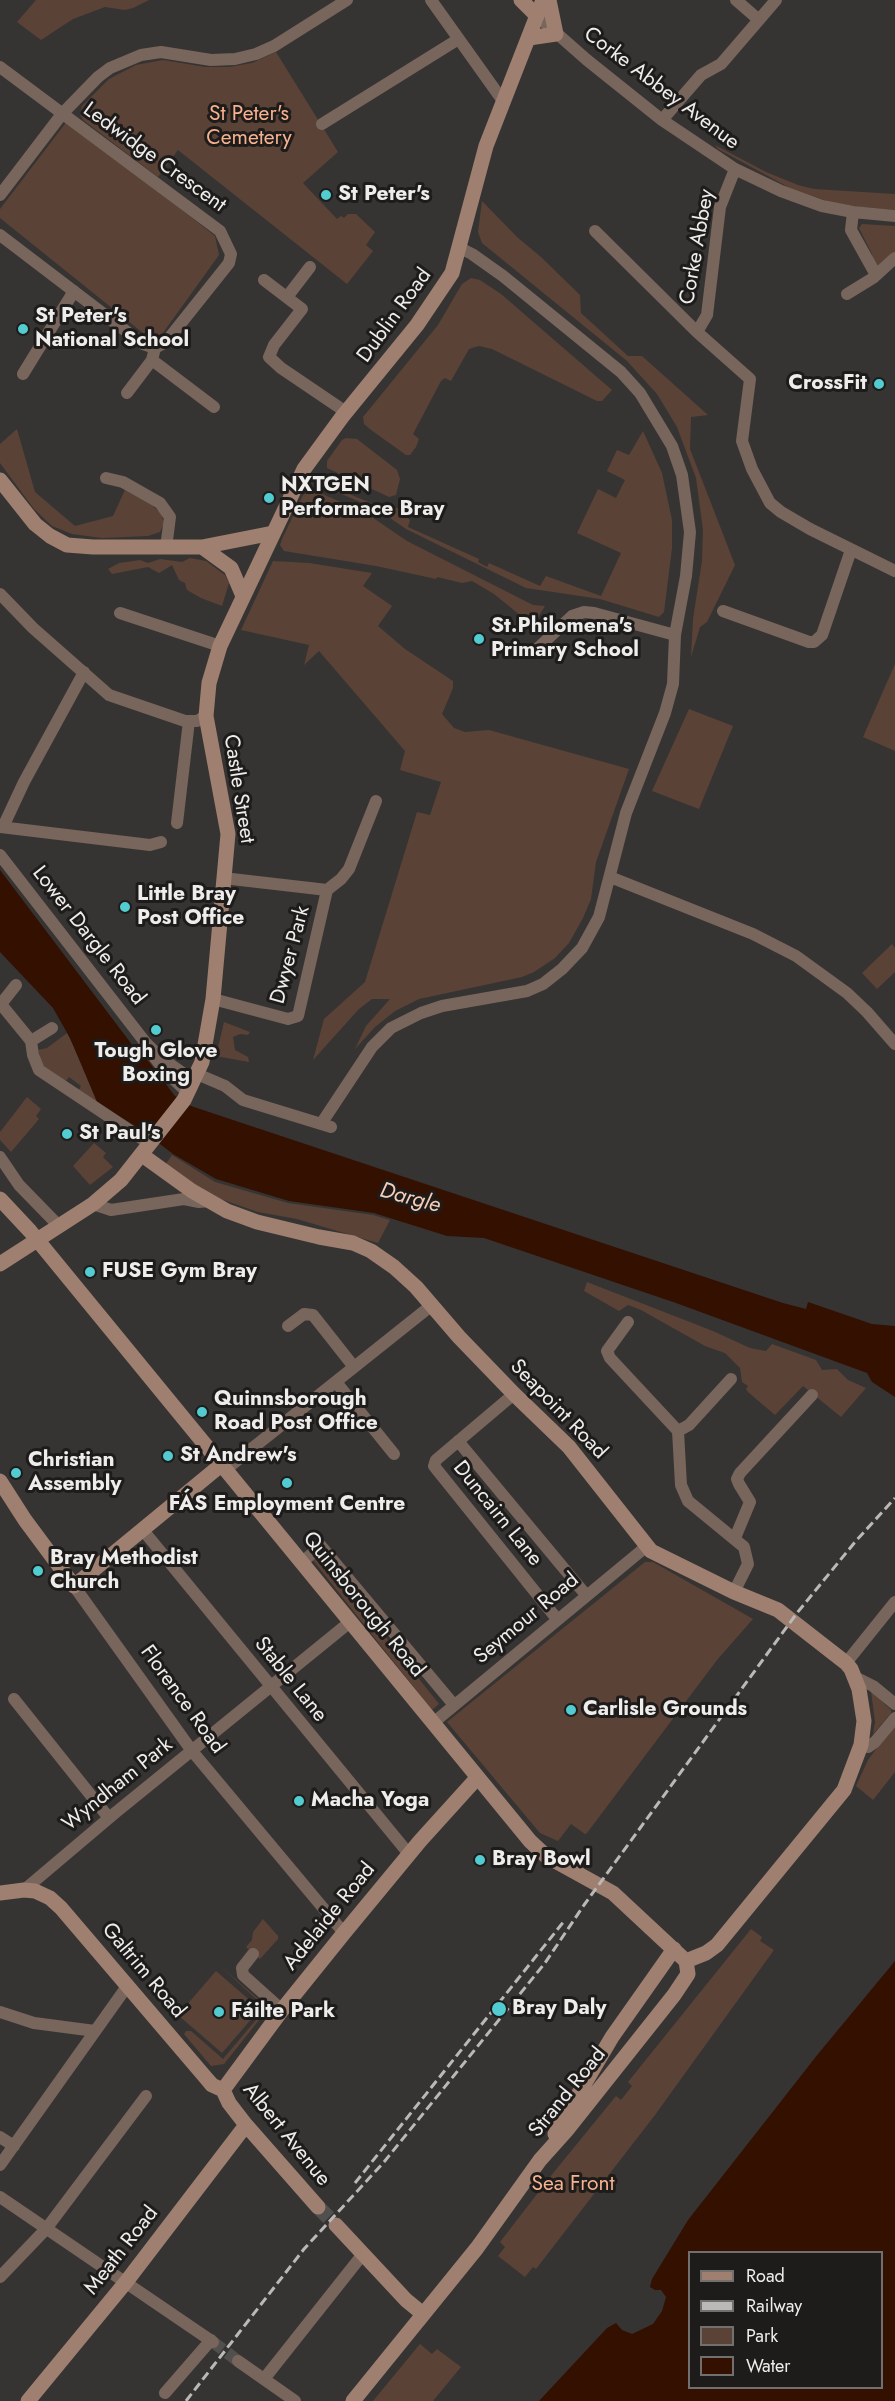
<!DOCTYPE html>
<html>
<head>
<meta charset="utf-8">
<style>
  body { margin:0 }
  #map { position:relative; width:895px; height:2401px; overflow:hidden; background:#363433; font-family:Jost,sans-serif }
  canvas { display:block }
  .legend { position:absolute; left:688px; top:2251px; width:195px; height:138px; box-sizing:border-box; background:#1d1c1b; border:2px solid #71706f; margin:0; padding:8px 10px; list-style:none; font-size:18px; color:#eeedec }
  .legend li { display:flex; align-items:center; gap:12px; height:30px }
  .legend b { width:30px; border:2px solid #71706f }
</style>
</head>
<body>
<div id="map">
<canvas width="895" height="2401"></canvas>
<ul class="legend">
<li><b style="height:8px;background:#9e7f70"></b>Road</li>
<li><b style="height:8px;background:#bab9b8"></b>Railway</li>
<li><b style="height:16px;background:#5b4236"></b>Park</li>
<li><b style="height:16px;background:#331000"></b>Water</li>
</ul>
</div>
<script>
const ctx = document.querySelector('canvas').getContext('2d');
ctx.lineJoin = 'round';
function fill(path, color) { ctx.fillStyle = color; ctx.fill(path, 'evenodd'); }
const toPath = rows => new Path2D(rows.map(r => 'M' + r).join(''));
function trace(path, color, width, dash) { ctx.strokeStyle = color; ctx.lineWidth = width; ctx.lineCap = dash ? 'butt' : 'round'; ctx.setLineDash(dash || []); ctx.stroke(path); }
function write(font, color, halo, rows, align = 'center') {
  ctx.font = font + ' Jost,sans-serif'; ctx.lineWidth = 6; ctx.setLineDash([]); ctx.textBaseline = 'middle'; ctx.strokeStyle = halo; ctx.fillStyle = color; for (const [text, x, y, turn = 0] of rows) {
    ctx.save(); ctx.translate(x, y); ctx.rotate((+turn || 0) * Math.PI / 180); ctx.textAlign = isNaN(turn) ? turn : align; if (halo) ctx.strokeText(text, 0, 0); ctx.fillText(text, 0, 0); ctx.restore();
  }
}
fill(toPath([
  [36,0,149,0,133,8,125,10,105,7,73,19,41,40,17,22],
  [276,52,338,152,303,183,337,219,341,216,344,218,348,214,356,214,375,232,366,245,373,251,347,284,178,150,158,177,83,120,80,115,82,106,109,79,136,65,163,60,205,67,229,67,252,63],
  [68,120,215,236,219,255,160,337,148,337,0,218,0,209],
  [715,145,766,172,798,185,814,189,895,194,895,210,861,207,830,202,790,188,718,149],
  [482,201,517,237,541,257,580,295,581,313,628,356,642,356,708,415,691,417,690,449,735,565,707,622,700,627,691,657,693,619,702,561,703,530,696,478,677,427,657,394,627,361,482,243,478,232],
  [862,224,895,226,895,254,881,265,876,266,870,259,872,254,859,228],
  [471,278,480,280,501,294,612,390,602,401,597,401,492,349,479,346,472,348,469,349,451,381,445,378,441,381,413,434,419,439,416,447,410,455,406,455,371,430,364,424,363,417,438,325,462,284],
  [17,429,35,492,75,526,113,516,125,490,150,504,161,513,164,523,160,532,148,536,102,538,72,534,52,526,34,509,0,463,0,444],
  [643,431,662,473,672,520,672,548,664,612,659,617,600,599,526,588,406,529,377,509,313,482,319,481,387,510,398,508,410,520,408,527,479,559,478,562,487,567,489,563,540,586,546,576,601,596,621,553,577,533,598,489,616,498,625,480,607,471,617,450,629,455],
  [346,438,357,439,397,470,400,479,396,495,389,497,327,468,327,461,342,440],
  [313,490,366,513,407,541,533,605,545,606,537,619,526,620,494,594,472,581,462,583,437,577,436,579,376,566,284,551,280,545,283,537,303,495],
  [190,558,206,561,225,575,229,583,222,606,201,598,187,590,185,583,179,580,172,565,159,573,148,567,112,574,108,569,119,563,140,560,148,563,160,559,182,562],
  [273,561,309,563,372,573,363,586,392,606,378,626,405,649,453,681,453,688,442,714,454,728,465,732,489,730,629,769,596,862,591,899,583,918,569,943,555,958,534,972,522,977,419,999,395,1011,375,1027,355,1049,366,1026,390,999,372,999,359,1009,313,1060,324,1019,365,982,417,812,430,815,441,782,400,770,405,751,319,651,304,665,309,645,241,630],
  [895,664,895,751,863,737],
  [689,709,733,726,699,809,652,791],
  [892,944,895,948,895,972,877,989,862,973],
  [224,1022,250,1032,248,1035,240,1034,233,1037,235,1050,248,1057,249,1062,216,1056],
  [67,1033,90,1080,97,1102,79,1090,81,1086,69,1077,66,1081,42,1065,38,1050,47,1048],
  [27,1097,41,1109,36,1116,39,1119,11,1152,0,1140,0,1132],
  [94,1143,106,1153,103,1157,113,1167,90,1185,73,1166],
  [172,1155,215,1182,288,1203,373,1215,390,1220,378,1243,297,1219,258,1212,212,1196,165,1165],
  [587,1282,713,1331,750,1348,766,1351,772,1344,816,1360,822,1370,837,1369,848,1380,866,1388,841,1417,803,1386,775,1415,748,1392,746,1389,748,1386,742,1382,740,1368,725,1353,705,1346,641,1310,628,1305,619,1311,584,1291],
  [320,1554,439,1704,432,1710,312,1559],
  [645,1562,653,1562,753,1619,717,1660,587,1833,585,1834,571,1824,558,1841,540,1833,447,1722],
  [871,1691,891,1710,891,1713,873,1734,875,1722],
  [895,1724,895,1772,873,1800,856,1786,868,1760],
  [263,1919,278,1936,278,1939,260,1959,246,1947,252,1940,253,1932],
  [751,1929,762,1937,760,1941,774,1950,655,2115,536,2269,533,2267,525,2277,498,2256,505,2247,500,2242,554,2172,616,2096,621,2100,632,2086,628,2082],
  [219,1965,266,2006,267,2010,224,2064,211,2066,184,2034,186,2031,191,2031,223,2059,266,2008],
  [216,1971,260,2009,222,2053,178,2015],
  [420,2344,432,2354,437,2349,461,2367,433,2401,373,2401]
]), '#5b4236');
fill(toPath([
  [0,870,133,1046,139,1053,142,1053,175,1096,191,1106,783,1303,806,1309,808,1302,872,1324,895,1326,895,1397,872,1382,867,1373,676,1303,484,1238,447,1236,374,1213,289,1201,216,1179,173,1154,143,1131,97,1102,70,1038,53,1008,0,952],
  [895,1961,895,2401,539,2401,607,2328,616,2323,622,2330,632,2334,653,2324,662,2311,666,2297,661,2290,655,2290,650,2287,652,2279,688,2220,818,2054],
  [690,2252,882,2252,882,2388,690,2388]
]), '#331000');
trace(toPath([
  [213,2342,238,2361]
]), '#52504f', 12, [12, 6]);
trace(toPath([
  [318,2207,336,2225]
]), '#52504f', 15, [15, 8]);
trace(toPath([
  [431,0,503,101],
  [736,0,759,20],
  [537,16,587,60,662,120,735,169,781,191,822,206,853,212,895,216],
  [0,67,220,231,231,254,229,263,166,342,155,348,143,344,0,235],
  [662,120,701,75,721,64,776,0],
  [322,124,457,40],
  [735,169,720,207,707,315,697,332,750,379,742,441,752,469,770,503,781,512,810,529,895,571],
  [0,195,62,114,98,77,110,68,141,55,161,52,211,60,235,59,256,54,274,46,347,0],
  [853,212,851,230,876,275],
  [595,231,697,332],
  [264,280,302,309,274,345,269,357,281,368,346,412],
  [847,294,873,278,895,258],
  [287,297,310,267],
  [152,360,214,407],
  [23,374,74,291],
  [127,393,152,360,154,352],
  [106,478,123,482,160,503,170,517,166,548],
  [0,594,33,628,109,695,185,721,197,721,206,716],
  [723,611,809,642,814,642,822,635,851,550],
  [120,613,220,646],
  [538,648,572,616,584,612,594,613,675,635],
  [177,823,189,721],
  [0,827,150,845,161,842],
  [3,827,24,782,84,672],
  [0,855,145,1042,161,1058,194,1081],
  [610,877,753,934,796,956,847,993,867,1012,895,1044],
  [223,878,327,890,341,879,349,869,376,801],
  [213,999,288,1019,298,1016,327,890],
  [0,1003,31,1041,33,1055,39,1070,150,1144],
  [1,1004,16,985],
  [31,1041,52,1028],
  [155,1058,166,1072,188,1093],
  [197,1074,225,1086,243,1100,331,1127],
  [321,1124,372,1047,391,1028,421,1013,442,1006,527,991,543,984,562,969,582,948,599,917,626,813,665,713,673,684,675,635,686,576,690,532,682,475,672,446,640,393,621,372,503,276,472,254,460,248],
  [0,1157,19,1185,59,1226],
  [93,1204,111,1210,184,1199,199,1202,209,1201],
  [628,1322,607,1351,610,1358,678,1431,681,1485,688,1501,744,1547,748,1564,734,1592],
  [288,1326,304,1314,313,1315,354,1367],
  [336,1382,394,1454],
  [514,1394,436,1460,434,1466,557,1619],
  [678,1431,689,1425,731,1379],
  [458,1441,586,1595],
  [225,1470,432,1305],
  [142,1529,409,1854],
  [735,1538,750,1502,739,1484,737,1479,740,1473,812,1395],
  [301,1563,321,1546,454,1705],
  [74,1586,192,1751,344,1933],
  [846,1663,895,1602],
  [855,1677,873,1686,895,1704],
  [14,1699,109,1818],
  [433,1723,647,1546],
  [861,1745,868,1747,875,1742,895,1718],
  [24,1890,115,1813,350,1622],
  [253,1954,242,1968,243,1975,282,2010],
  [0,2012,34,2023,95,2031],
  [0,2137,14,2146],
  [0,2165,128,1985],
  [0,2197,213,2342],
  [0,2277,46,2229,146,2096],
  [238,2361,295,2401],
  [264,2379,363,2254],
  [165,2393,211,2340]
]), '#78655b', 12);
trace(toPath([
  [521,0,537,16],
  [529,38,556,34,549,0],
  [0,480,35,524,50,536,67,545,93,547,202,547,273,533],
  [202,547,231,568,243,596],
  [142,1155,192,1191,227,1211,257,1222,319,1237,353,1243,371,1251,394,1267,416,1287,459,1337,514,1394,569,1447,651,1551,734,1592,778,1610,846,1663,851,1669,859,1689,864,1721,861,1745,844,1790,717,1945,706,1953,686,1961],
  [0,1199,30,1231,530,1841,546,1856,613,1893,686,1961],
  [0,1264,93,1204,121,1180,184,1100,202,1062,213,999,228,834,206,716,209,683,220,646,304,469,342,417,417,325,452,273,486,146,543,0],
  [0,1481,25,1520,74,1586,221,1465],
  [0,1893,24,1890,35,1891,50,1898,61,1908,206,2078,212,2085,223,2090],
  [223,2090,282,2010,344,1933,420,1841,477,1778],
  [223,2090,229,2103,246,2125,318,2207],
  [555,2134,612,2037,674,1949],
  [336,2225,406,2300,423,2314],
  [28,2401,126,2282,246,2125],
  [353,2401,477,2248,540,2160,566,2131,674,1995,688,1974,686,1961]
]), '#9e7f70', 15);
trace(toPath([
  [355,2183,565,1920],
  [186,2401,304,2249,384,2162,545,1963,584,1905,797,1613,855,1542,895,1498]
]), '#bab9b8', 3, [9, 4.5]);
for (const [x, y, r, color] of [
  [326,195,6,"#52ccd0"],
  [23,329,6,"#52ccd0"],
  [879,384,6,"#52ccd0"],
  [269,498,6,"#52ccd0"],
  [479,639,6,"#52ccd0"],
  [125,907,6,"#52ccd0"],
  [156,1030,6,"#52ccd0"],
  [67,1134,6,"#52ccd0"],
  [90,1272,6,"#52ccd0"],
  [202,1412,6,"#52ccd0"],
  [168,1456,6,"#52ccd0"],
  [16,1473,6,"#52ccd0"],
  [287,1483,6,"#52ccd0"],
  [38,1571,6,"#52ccd0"],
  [571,1710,6,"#52ccd0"],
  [299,1801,6,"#52ccd0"],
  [480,1860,6,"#52ccd0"],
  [499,2009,8,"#52ccd0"],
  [219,2012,6,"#52ccd0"]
]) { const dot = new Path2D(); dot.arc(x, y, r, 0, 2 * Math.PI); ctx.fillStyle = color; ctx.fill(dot); trace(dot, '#1d1c1b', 2); }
write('21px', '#eeedec', '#1d1c1b', [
  ["Corke Abbey Avenue",661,89,37],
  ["Ledwidge Crescent",154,158,36],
  ["Corke Abbey",698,247,-80],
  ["Dublin Road",395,316,-54],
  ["Castle Street",238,789,81],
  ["Lower Dargle Road",88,936,52],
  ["Dwyer Park",291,955,-75],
  ["Seapoint Road",558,1410,46],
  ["Duncairn Lane",497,1514,51],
  ["Quinsborough Road",363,1605,51],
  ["Seymour Road",527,1619,-40],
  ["Stable Lane",290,1680,51],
  ["Florence Road",182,1700,54],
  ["Wyndham Park",118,1785,-39],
  ["Adelaide Road",330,1917,-51],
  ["Galtrim Road",143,1971,50],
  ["Strand Road",568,2093,-51],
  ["Albert Avenue",286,2135,51],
  ["Meath Road",122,2251,-52]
]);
write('21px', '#f8b28f', '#1d1c1b', [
  ["St Peter's",249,115],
  ["Cemetery",249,139],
  ["Sea Front",573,2185]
]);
write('bold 21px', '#eeedec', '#1d1c1b', [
  ["St Peter's",338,195],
  ["St Peter's",35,317],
  ["National School",35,341],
  ["CrossFit",867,384,"right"],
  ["NXTGEN",281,486],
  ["Performace Bray",281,510],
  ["St.Philomena's",491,627],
  ["Primary School",491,651],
  ["Little Bray",137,895],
  ["Post Office",137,919],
  ["Tough Glove",156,1052,"center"],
  ["Boxing",156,1076,"center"],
  ["St Paul's",79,1134],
  ["FUSE Gym Bray",102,1272],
  ["Quinnsborough",214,1400],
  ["Road Post Office",214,1424],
  ["St Andrew's",180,1456],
  ["Christian",28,1461],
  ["Assembly",28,1485],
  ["FÁS Employment Centre",287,1505,"center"],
  ["Bray Methodist",50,1559],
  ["Church",50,1583],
  ["Carlisle Grounds",583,1710],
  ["Macha Yoga",311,1801],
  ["Bray Bowl",492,1860],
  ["Bray Daly",512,2009],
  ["Fáilte Park",231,2012]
], 'left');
write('italic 22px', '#f8cdb8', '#1d1c1b', [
  ["Dargle",410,1199,15]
]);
</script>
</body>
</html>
